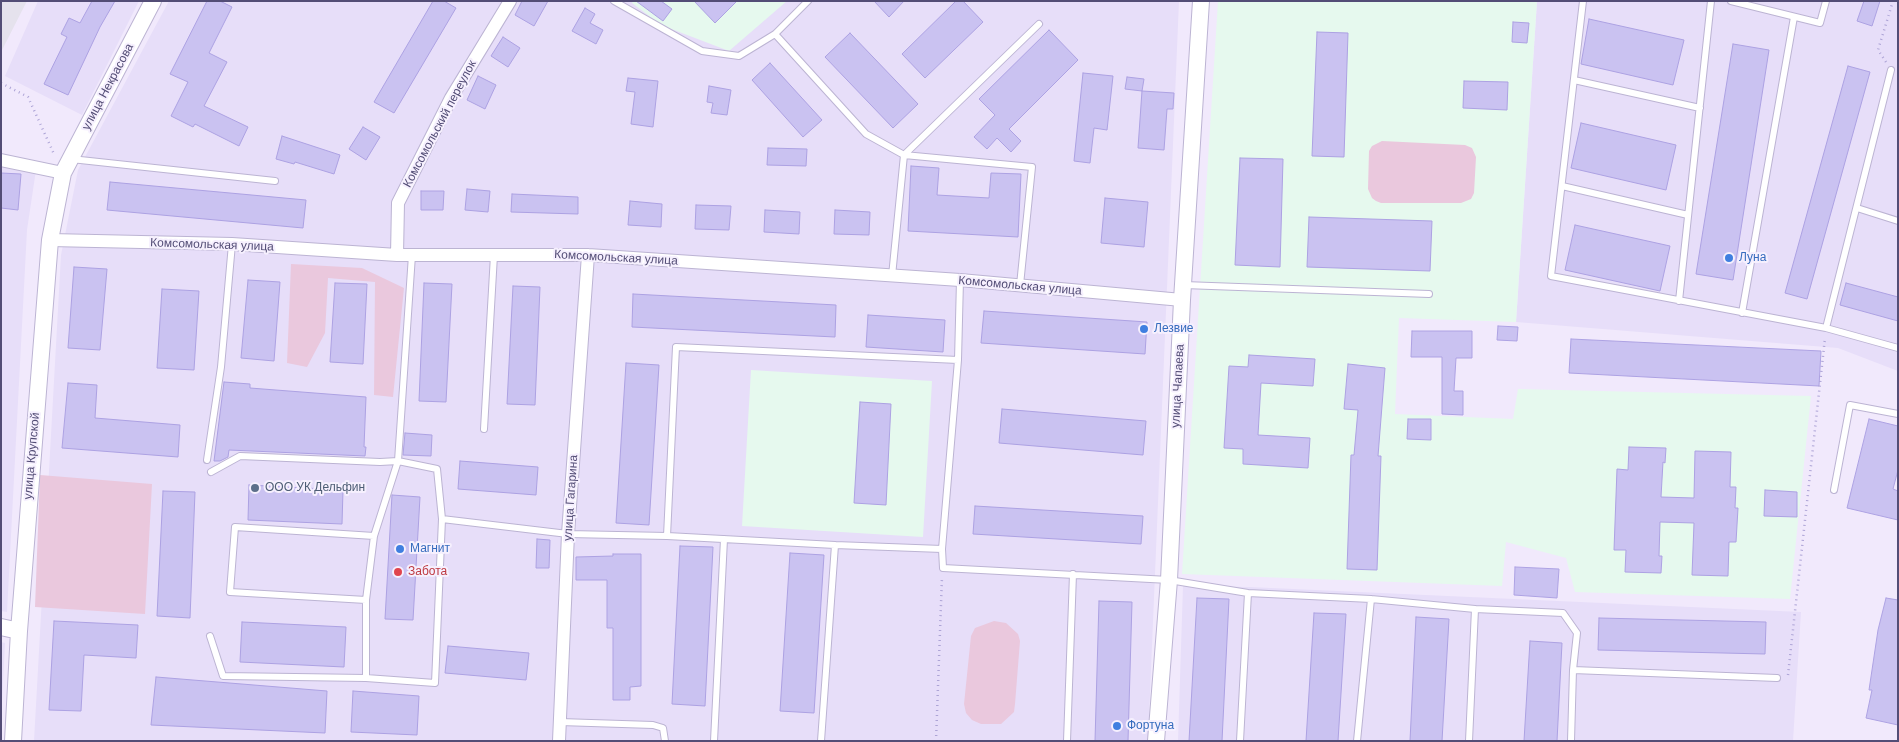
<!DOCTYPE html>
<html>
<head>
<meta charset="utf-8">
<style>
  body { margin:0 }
  #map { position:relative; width:1899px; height:742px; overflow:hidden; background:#f1e9fc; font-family:Arial,sans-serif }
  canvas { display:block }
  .frame { position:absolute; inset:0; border:2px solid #534d76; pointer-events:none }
</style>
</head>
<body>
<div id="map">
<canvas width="1899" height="742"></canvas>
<div class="frame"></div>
</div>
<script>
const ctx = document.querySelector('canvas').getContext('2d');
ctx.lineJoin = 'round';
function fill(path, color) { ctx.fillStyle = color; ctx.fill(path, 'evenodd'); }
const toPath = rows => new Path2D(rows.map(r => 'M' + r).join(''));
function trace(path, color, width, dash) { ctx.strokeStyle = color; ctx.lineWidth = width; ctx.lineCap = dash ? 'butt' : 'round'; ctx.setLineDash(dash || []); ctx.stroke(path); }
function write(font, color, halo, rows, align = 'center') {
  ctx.font = font + ' Arial,sans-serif'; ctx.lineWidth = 4; ctx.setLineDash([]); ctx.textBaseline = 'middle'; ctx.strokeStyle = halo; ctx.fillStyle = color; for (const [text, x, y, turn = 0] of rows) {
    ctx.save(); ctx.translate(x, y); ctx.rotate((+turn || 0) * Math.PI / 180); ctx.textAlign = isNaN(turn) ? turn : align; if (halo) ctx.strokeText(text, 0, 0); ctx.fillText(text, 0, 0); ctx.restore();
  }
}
fill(toPath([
  [38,1,139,1,82,115,5,76],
  [169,1,1179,1,1148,741,34,741,61,255,78,170],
  [1537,1,1898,1,1898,371,1838,348,1516,322],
  [1,164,36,170,27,230,7,612,1,611],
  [1183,586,1249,587,1801,612,1793,741,1178,741],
  [1,642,5,643,1,721]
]), '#e7def9');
fill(toPath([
  [1,1,27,1,1,52]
]), '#e5e2ed');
fill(toPath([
  [633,1,787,1,729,51,661,25,632,3],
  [1218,1,1537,1,1516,322,1399,318,1395,414,1513,419,1518,389,1811,396,1790,599,1575,592,1566,558,1506,542,1502,586,1182,574],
  [751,370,932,381,923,537,742,526]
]), '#e6f9ee');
fill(toPath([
  [1382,141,1465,145,1472,148,1476,157,1474,193,1471,199,1461,203,1381,203,1376,201,1372,198,1368,189,1369,151,1372,146],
  [291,264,362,268,404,288,393,397,374,395,375,282,328,278,325,333,307,367,287,363],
  [40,475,152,484,145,614,35,607],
  [994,621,1006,623,1018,634,1020,641,1015,704,1014,712,1001,724,981,724,972,720,966,713,964,704,971,636,975,628]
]), '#eac8dd');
const building = toPath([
  [92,1,115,1,100,27,68,95,44,84,67,37,61,34,69,18,80,23,92,1],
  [207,1,220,1,232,7,209,53,227,62,204,106,248,127,239,146,195,124,193,127,171,116,188,82,170,74,207,1],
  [433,1,444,1,456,8,394,113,374,102,433,1],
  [522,1,548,1,534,26,515,15,522,1],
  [636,1,661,1,672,9,663,21,636,1],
  [694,1,737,1,715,23,694,1],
  [874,1,904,1,889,17,874,1],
  [956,1,963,1,983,22,925,78,902,54,956,1],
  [1864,1,1880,1,1872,26,1857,21,1864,1],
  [585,8,595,14,590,23,603,30,596,44,572,31,585,8],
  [1589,19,1684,40,1673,85,1581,64,1589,19],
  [1513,22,1529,23,1527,43,1512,42,1513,22],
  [1049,30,1078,60,1009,129,1021,141,1011,152,997,138,987,149,974,137,995,115,979,99,1049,30],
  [1317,32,1348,33,1344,157,1312,156,1317,32],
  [850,33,918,104,893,128,825,57,850,33],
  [503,37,520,48,508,67,491,56,503,37],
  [1733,44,1769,50,1733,280,1696,274,1733,44],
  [770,63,822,120,803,137,752,80,770,63],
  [1848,66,1870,72,1807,299,1785,293,1848,66],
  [1083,73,1113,76,1107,130,1094,128,1090,163,1074,161,1083,73],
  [478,76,496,85,485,109,467,100,478,76],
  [1127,77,1144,79,1142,91,1125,89,1127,77],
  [628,78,658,81,653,127,631,124,635,92,626,91,628,78],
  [1464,81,1508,82,1507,110,1463,108,1464,81],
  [709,86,731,90,727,115,711,113,713,103,707,102,709,86],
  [1142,91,1174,93,1173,109,1167,109,1164,150,1138,148,1142,91],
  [1581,123,1676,145,1666,190,1571,168,1581,123],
  [363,127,380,137,366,160,349,149,363,127],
  [282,136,340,155,334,174,295,162,294,164,276,159,282,136],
  [768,148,807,149,806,166,767,165,768,148],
  [1240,158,1283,159,1280,267,1235,265,1240,158],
  [911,166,939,168,937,195,989,198,991,173,1021,174,1018,237,908,231,911,166],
  [1,173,21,174,18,210,1,208,1,173],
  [110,182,306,200,303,228,107,210,110,182],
  [467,189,490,191,488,212,465,210,467,189],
  [421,191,444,191,443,210,421,210,421,191],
  [512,194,578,197,578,214,511,212,512,194],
  [1105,198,1148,202,1144,247,1101,243,1105,198],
  [630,201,662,204,661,227,628,225,630,201],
  [696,205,731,206,729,230,695,229,696,205],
  [765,210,800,212,799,234,764,232,765,210],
  [835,210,870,212,869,235,834,234,835,210],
  [1309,217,1432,221,1430,271,1307,267,1309,217],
  [1575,225,1670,246,1660,291,1565,270,1575,225],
  [74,267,107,269,100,350,68,348,74,267],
  [248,280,280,282,274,361,241,358,248,280],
  [335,283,367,284,363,364,330,362,335,283],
  [424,283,452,284,446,402,419,401,424,283],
  [1846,283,1898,297,1898,321,1840,305,1846,283],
  [513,286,540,287,535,405,507,404,513,286],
  [162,289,199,291,194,370,157,368,162,289],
  [633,294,836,305,835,337,632,327,633,294],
  [984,311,1147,322,1145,354,981,343,984,311],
  [868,315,945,320,943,352,866,347,868,315],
  [1498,326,1518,327,1517,341,1497,340,1498,326],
  [1412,331,1472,331,1472,358,1456,358,1454,391,1463,391,1463,415,1442,414,1442,357,1411,357,1412,331],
  [1571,339,1821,351,1819,386,1569,373,1571,339],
  [1249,355,1315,359,1313,386,1261,383,1258,435,1310,438,1308,468,1243,464,1243,449,1224,448,1229,366,1248,367,1249,355],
  [626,363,659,365,649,525,616,523,626,363],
  [1348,364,1385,368,1378,456,1381,456,1377,570,1347,569,1351,455,1354,455,1358,410,1344,409,1348,364],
  [224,382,250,384,250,388,366,397,364,447,366,447,365,456,229,450,228,457,220,461,214,461,224,382],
  [68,383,97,385,95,418,180,425,178,457,62,448,68,383],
  [860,402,891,404,886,505,854,503,860,402],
  [1002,409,1146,421,1143,455,999,443,1002,409],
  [1408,419,1431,419,1431,440,1407,439,1408,419],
  [1869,419,1898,426,1898,470,1893,489,1898,491,1898,520,1847,508,1869,419],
  [405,433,432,435,431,456,403,455,405,433],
  [1629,447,1666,448,1665,463,1663,462,1661,497,1694,498,1695,451,1731,452,1730,487,1736,487,1735,508,1738,508,1736,542,1729,542,1728,576,1692,575,1694,523,1660,522,1659,556,1662,556,1661,573,1625,572,1626,550,1614,550,1617,469,1628,470,1629,447],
  [460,461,538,467,536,495,458,489,460,461],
  [249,485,343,490,342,524,248,520,249,485],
  [1765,490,1797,492,1797,517,1764,516,1765,490],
  [163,491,195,492,190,618,157,616,163,491],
  [392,495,420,497,413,620,385,619,392,495],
  [975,506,1143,516,1141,544,973,534,975,506],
  [537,539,550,540,549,568,536,568,537,539],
  [680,546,713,547,705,706,672,704,680,546],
  [790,553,824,555,814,713,780,711,790,553],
  [613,554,641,554,641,686,630,687,630,700,613,700,613,628,607,628,607,580,576,580,576,557,613,556,613,554],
  [1515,567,1559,569,1557,598,1514,595,1515,567],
  [1197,598,1229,599,1222,741,1189,741,1197,598],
  [1886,598,1898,600,1898,725,1866,718,1872,690,1869,690,1878,630,1886,598],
  [1099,601,1132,602,1128,741,1095,741,1099,601],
  [1314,613,1346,614,1338,741,1306,741,1314,613],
  [1416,617,1449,619,1442,741,1410,741,1416,617],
  [1599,618,1766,622,1765,654,1598,650,1599,618],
  [54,621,138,625,136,658,84,655,81,711,49,710,54,621],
  [242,622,346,627,344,667,240,662,242,622],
  [1530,641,1562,643,1557,741,1524,741,1530,641],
  [448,646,529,653,526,680,445,673,448,646],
  [156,677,327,691,325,733,151,725,156,677],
  [353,691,419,696,417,735,351,732,353,691]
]);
fill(building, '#cac2f1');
trace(building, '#ada2e3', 1);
const service = toPath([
  [614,1,702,51,739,56,775,34,808,1],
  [1583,1,1551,276,1826,328],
  [1731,1,1820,23,1826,1],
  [775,34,866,134,904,155,1039,24],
  [1891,70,1826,328,1898,348],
  [1574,80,1700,108],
  [71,159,275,181],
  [1562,186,1688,215],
  [1857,208,1898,221],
  [892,276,904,155,1032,167,1020,285],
  [960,280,958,360,942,549,943,568,1169,580,1248,593,1371,599,1475,609],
  [1184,285,1429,294],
  [1679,301,1711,1],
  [1742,313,1794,17],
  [484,429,494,255],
  [207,460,221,367,232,244],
  [211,472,240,456,380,462,398,461,437,469,442,519,568,534,667,536,835,545,821,741],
  [1834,490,1850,405,1898,414],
  [374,536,235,527,230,592,366,600,374,536,398,461,412,255],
  [667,536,676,347,958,360],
  [835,545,942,549],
  [366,600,366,678,435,683,442,519],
  [210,636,223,676,366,678],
  [560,722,653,725,663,728,665,741],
  [714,741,724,539],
  [1067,741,1073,574],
  [1240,741,1248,593],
  [1357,741,1371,599],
  [1469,741,1475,609,1563,613,1577,633,1573,670],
  [1571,741,1573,670,1777,678]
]);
const minor = toPath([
  [1,160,63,173],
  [50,240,232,244,397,255,588,255,960,280,1182,300],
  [397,255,398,203,451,98,510,1],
  [559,741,568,534,588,255]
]);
const tertiary = toPath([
  [1,627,19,631],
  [13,741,19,631,50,240,63,173,153,1],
  [1156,741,1169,580,1182,300,1201,1]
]);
trace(service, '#bcb4d3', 8);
trace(minor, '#bcb4d3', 14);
trace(tertiary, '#bcb4d3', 18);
trace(toPath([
  [1886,62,1878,50,1893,1],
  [1,83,28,97,54,154],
  [1788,675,1825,338],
  [936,741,942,577]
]), '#ada4d6', 2.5, [1, 4]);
trace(service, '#fff', 6);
trace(minor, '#fff', 12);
trace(tertiary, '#fff', 16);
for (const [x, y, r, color] of [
  [1729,258,5,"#3f7fe0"],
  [1144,329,5,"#3f7fe0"],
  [255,488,5,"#5c6f8a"],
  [400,549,5,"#3f7fe0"],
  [398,572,5,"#e0444e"],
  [1117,726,5,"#3f7fe0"]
]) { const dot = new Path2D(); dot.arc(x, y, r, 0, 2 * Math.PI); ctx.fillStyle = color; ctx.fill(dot); trace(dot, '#f6f0fe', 2); }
write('12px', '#534d76', '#f6f0fe', [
  ["улица Некрасова",108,87,-62],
  ["Комсомольский переулок",440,124,-62],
  ["Комсомольская улица",212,245,2],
  ["Комсомольская улица",616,258,3],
  ["Комсомольская улица",1020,286,5],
  ["улица Чапаева",1178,386,-87],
  ["улица Крупской",32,456,-85],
  ["улица Гагарина",571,498,-86]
]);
write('12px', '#366cbe', '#f6f0fe', [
  ["Луна",1739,258],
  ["Лезвие",1154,329],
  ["Магнит",410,549],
  ["Фортуна",1127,726]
], 'left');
write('12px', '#4e5e75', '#f6f0fe', [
  ["ООО УК Дельфин",265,488]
], 'left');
write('12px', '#be3a42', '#f6f0fe', [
  ["Забота",408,572]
], 'left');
</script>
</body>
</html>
